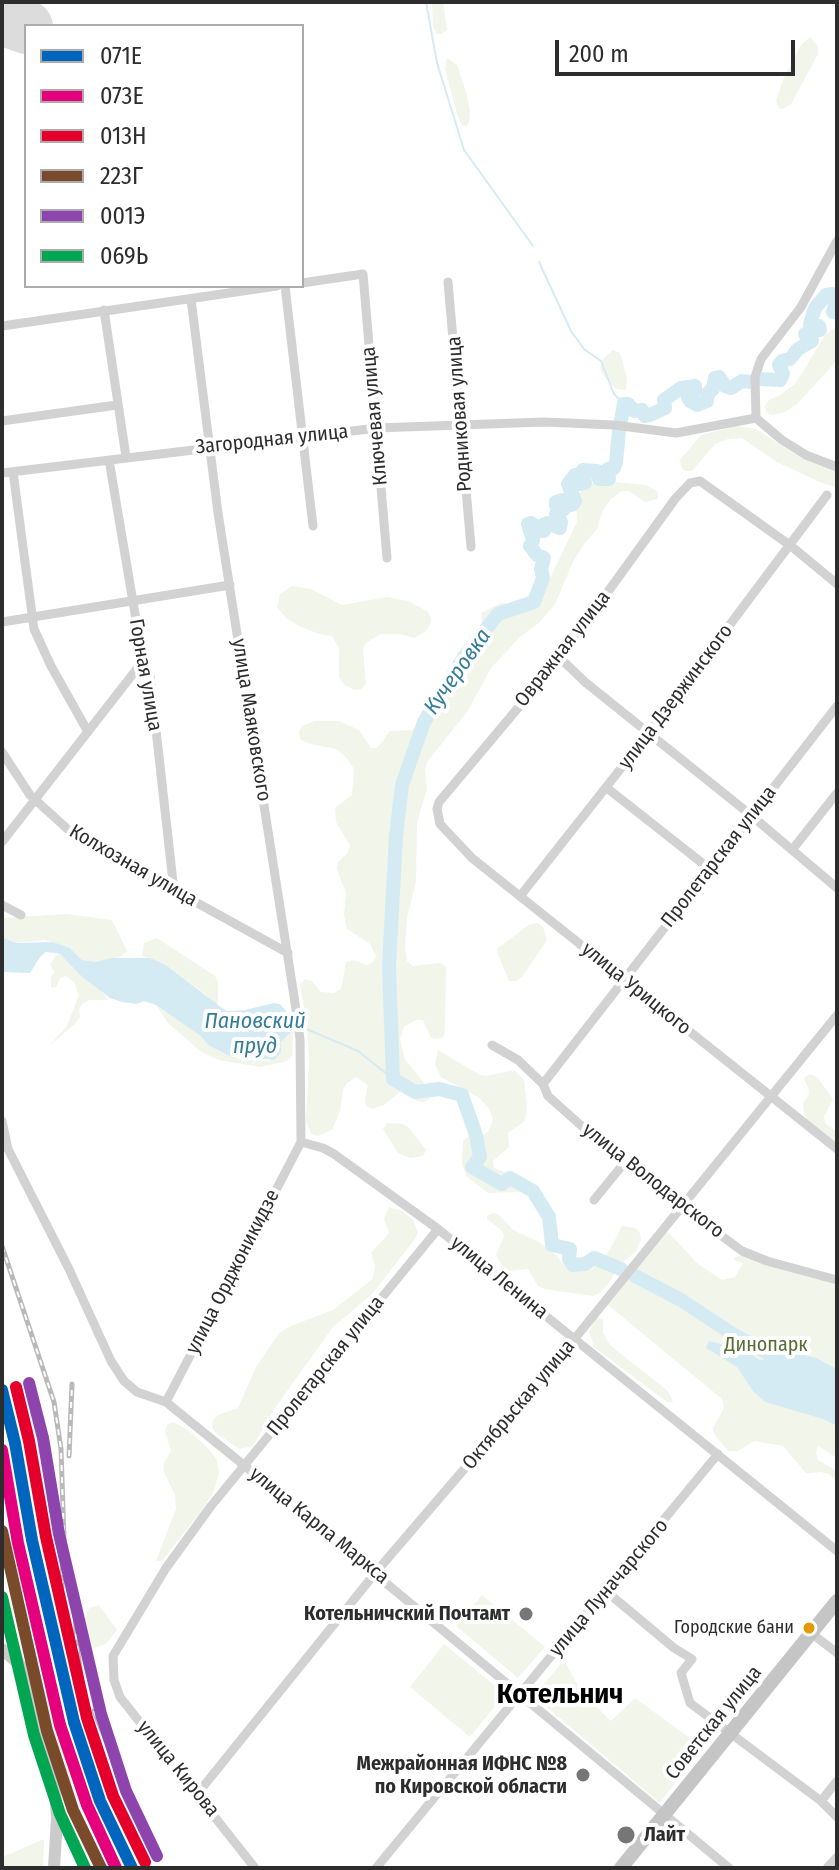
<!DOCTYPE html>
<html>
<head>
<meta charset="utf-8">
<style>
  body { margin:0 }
  #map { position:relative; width:839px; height:1870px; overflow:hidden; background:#fff; font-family:"Fira Sans Condensed",sans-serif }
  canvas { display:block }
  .frame { position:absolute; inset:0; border:4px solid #2d2d2d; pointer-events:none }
  .legend { position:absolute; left:24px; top:24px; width:280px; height:264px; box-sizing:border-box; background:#fff; border:2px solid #ababab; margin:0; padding:10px 14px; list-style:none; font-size:24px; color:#2d2d2d }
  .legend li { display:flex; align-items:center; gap:16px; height:40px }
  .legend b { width:40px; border:2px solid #ababab }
  .scale { position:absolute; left:555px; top:40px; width:240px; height:36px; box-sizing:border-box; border:4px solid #2d2d2d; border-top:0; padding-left:10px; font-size:24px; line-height:28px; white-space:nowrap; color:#2d2d2d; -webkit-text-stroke:6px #fff; paint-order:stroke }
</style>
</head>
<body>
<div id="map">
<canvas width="839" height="1870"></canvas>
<div class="frame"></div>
<ul class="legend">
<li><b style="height:10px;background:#0065bd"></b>071Е</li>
<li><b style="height:10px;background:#e5007d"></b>073Е</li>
<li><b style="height:10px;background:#e4002b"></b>013Н</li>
<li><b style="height:10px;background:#7a4b2a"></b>223Г</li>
<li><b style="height:10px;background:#8e44ad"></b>001Э</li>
<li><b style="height:10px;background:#00a651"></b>069Ь</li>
</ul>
<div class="scale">200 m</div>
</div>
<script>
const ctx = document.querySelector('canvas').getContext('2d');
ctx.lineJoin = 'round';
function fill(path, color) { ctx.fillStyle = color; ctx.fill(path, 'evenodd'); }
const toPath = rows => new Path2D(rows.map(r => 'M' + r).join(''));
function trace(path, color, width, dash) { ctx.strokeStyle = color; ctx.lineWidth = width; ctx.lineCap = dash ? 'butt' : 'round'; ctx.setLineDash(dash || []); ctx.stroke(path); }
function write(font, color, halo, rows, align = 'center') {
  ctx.font = font + ' "Fira Sans Condensed",sans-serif'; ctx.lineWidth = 8; ctx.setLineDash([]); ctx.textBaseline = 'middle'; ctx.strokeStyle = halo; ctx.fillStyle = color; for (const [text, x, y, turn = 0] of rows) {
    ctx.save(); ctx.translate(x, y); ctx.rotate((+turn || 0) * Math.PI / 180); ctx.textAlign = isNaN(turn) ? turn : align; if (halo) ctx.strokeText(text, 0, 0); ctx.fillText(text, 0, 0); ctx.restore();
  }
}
fill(toPath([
  [432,2,443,2,447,30,441,34,437,34,433,27],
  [810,37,818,46,818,54,791,104,783,109,779,108,776,101,783,80,801,45],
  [447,58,457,65,466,92,470,110,469,123,466,126,462,125,457,114,445,69],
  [837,326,837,359,832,366,797,404,785,412,772,415,766,412,765,406,769,400,779,396,796,383,825,335],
  [613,350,620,353,627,378,626,390,616,389,602,374,600,367,603,359],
  [736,426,756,429,793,453,837,471,837,487,822,483,777,462,742,438,728,439,715,444,692,471,685,471,681,467,680,460,701,435],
  [603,481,646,485,658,492,658,499,645,502,629,491,622,491,611,499,603,510,597,529,584,544,573,562,555,604,539,623,520,637,491,668,467,712,427,762,425,769,427,789,417,822,416,882,407,918,405,947,407,961,413,966,440,963,446,967,445,1029,444,1036,438,1039,431,1038,423,1020,416,1020,404,1027,400,1039,405,1059,431,1092,430,1099,424,1102,417,1101,406,1092,400,1092,384,1105,372,1109,366,1106,365,1099,368,1085,356,1077,346,1084,343,1090,340,1111,332,1130,318,1136,311,1134,306,1121,309,1062,307,1027,300,985,305,979,312,981,321,992,334,993,341,989,346,962,353,960,367,965,373,962,376,956,370,944,347,929,344,915,346,894,337,869,338,862,348,852,350,845,336,822,335,808,352,795,354,769,346,757,336,749,307,743,300,739,299,732,302,726,315,721,339,721,359,730,371,748,377,748,390,731,412,730,422,722,446,678,478,654,484,640,481,613,501,603,508,603,522,609,529,607,543,593,577,522,576,502,582,488,595,482],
  [292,586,311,589,342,605,387,597,408,601,427,611,431,618,430,624,426,631,414,638,401,634,380,634,366,643,363,649,366,684,361,689,354,690,343,684,339,677,339,648,332,636,319,634,299,626,286,618,277,607,280,594],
  [67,914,112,920,127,951,120,957,96,962,82,960,70,948,45,940,16,943,2,937,2,918],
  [538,923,543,927,547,940,522,977,516,981,509,981,498,955,498,948,530,924],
  [157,938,215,976,218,982,218,1007,205,994,166,965,142,956,144,943],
  [60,954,81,976,100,989,108,1000,89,1000,82,1004,79,1010,80,1017,75,1024,49,1046,67,1026,79,995,74,982,66,976,60,978,56,987,51,988,51,977,55,972,50,965,55,956],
  [156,1005,203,1037,208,1045,240,1059,270,1061,281,1042,293,1030,292,1056,287,1061,261,1067,218,1060,200,1051,168,1023],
  [438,1050,480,1075,487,1076,514,1070,524,1080,527,1107,525,1121,508,1133,509,1147,493,1161,494,1168,520,1178,525,1186,522,1192,488,1193,466,1176,462,1163,463,1141,469,1136,476,1139,482,1136,488,1132,493,1119,488,1107,478,1097,441,1077,435,1064],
  [810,1074,817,1077,833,1099,824,1117,826,1124,837,1132,837,1145,812,1127,804,1115,803,1102,808,1097,809,1090,804,1078],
  [387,1123,403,1124,409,1128,426,1150,423,1156,410,1158,398,1153,383,1129],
  [389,1207,402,1211,413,1220,418,1232,415,1239,372,1294,333,1327,275,1408,253,1446,239,1449,216,1433,212,1427,213,1420,218,1415,238,1408,256,1367,279,1333,291,1326,333,1310,373,1279,375,1266,371,1253,389,1233,384,1219],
  [493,1213,499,1215,513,1230,539,1242,556,1255,565,1266,578,1271,592,1269,597,1265,610,1250,622,1226,635,1228,640,1233,641,1240,635,1252,619,1266,609,1283,599,1293,593,1296,544,1289,538,1286,528,1269,508,1271,503,1267,496,1255,504,1236,501,1230,487,1219,487,1216],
  [668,1232,697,1263,722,1280,735,1277,743,1263,736,1261,734,1258,745,1254,757,1262,837,1283,837,1458,818,1446,816,1453,818,1460,837,1471,837,1482,829,1474,821,1472,806,1473,783,1446,754,1441,738,1451,728,1451,714,1434,713,1428,724,1408,722,1399,608,1305,663,1233],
  [596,1318,603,1319,603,1333,610,1345,668,1391,673,1402,667,1402,594,1347,589,1331],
  [173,1422,188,1430,209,1449,217,1460,219,1474,213,1493,201,1511,162,1561,156,1561,176,1509,175,1495,163,1470,164,1463,171,1451,165,1431,167,1425],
  [482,1595,545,1647,518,1678,456,1626],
  [99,1605,117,1630,106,1644,90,1649,84,1642,82,1627,89,1608],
  [444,1644,505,1694,470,1737,410,1687],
  [564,1660,582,1693,611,1721,635,1698,702,1747,660,1803,534,1696],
  [29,1674,40,1687,49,1693,55,1705,72,1785,72,1796,67,1805,61,1804],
  [44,1839,43,1868,2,1868,3,1857]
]), '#f1f5ea');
fill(toPath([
  [2,937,16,943,53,942,70,948,82,960,96,962,111,958,150,958,166,965,226,1011,245,1010,274,1003,280,1004,286,1011,293,1030,281,1042,281,1052,274,1060,230,1056,208,1045,202,1037,156,1005,144,1001,137,1004,122,1002,110,998,81,976,60,954,46,952,40,957,30,973,2,972],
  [709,1341,745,1350,759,1360,801,1354,816,1358,837,1369,837,1426,823,1419,765,1402,753,1391,737,1367,706,1348]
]), '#d5ebf4');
trace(toPath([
  [426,2,437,63,464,150,533,246],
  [539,262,571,331,584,349,601,361,614,394,624,404],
  [304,1028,358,1051,393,1079]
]), '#d5ebf4', 2);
trace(toPath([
  [761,379,780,380,783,374,779,365,782,361,790,359,798,349,812,341,805,334,820,330,819,326,813,327,810,324,815,308,826,295,832,294,835,305,833,312,837,313],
  [621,420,624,404,628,404,634,411,642,410,645,416,650,415,665,408,664,400,681,388,695,386,695,391,688,397,690,401,697,405,707,401,708,393,713,389,715,378,719,377,725,386,731,388,742,381,751,382],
  [619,431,616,462,614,468,608,469,609,479,599,479,597,471,583,470,585,483,579,484,575,475,568,484,575,501,572,505,567,505,563,500,556,502,556,505,564,509,556,514,561,522,560,528,547,523,543,525,544,531,542,531,531,523,528,524,533,540,530,546,537,555,544,558,541,569,543,578,534,602,498,614,464,657,424,722,402,785,396,836,389,966,393,1079,415,1092,439,1089,462,1095,476,1135,480,1157,472,1167,502,1184,510,1178,533,1191,549,1217,552,1245,570,1249,569,1259,573,1265,585,1264,594,1258,621,1269],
  [635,1276,681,1300,734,1335,791,1365]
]), '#d5ebf4', 14);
trace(toPath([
  [2,18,26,27]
]), '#dcdcdc', 54);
trace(toPath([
  [448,282,471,547],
  [302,283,363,274,387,558],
  [285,286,313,526],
  [104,310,126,457],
  [2,326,277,286],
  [756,418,755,377,761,359,801,307,837,241],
  [756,418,782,440,806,455,837,467],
  [2,421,117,405],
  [109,460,143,661,150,676,174,891],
  [13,472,34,629,51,666,88,732],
  [2,473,377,428,544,422,614,425,676,433,756,418],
  [837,584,791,546,700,481,690,483,675,499,560,658,439,802,437,809,440,824,472,858,837,1149],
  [2,622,230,585],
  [560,658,585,682,752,816,837,888],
  [2,752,30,795,74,835,288,953],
  [607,788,711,870],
  [2,842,143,661],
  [792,850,837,793],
  [521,895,648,734,827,495],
  [2,905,21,915],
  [492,1045,518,1060,543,1084,548,1096,586,1130,653,1185,742,1251,767,1261,837,1280],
  [543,1084,837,706],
  [2,1121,8,1149,69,1269,111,1361,124,1381,137,1392,166,1402,245,1466,729,1868],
  [301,1142,323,1148,334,1154,438,1229,837,1551],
  [594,1200,625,1162],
  [166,1402,301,1142,300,1039,294,996,218,513,191,299],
  [607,1592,674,1648,692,1659,681,1673,690,1703,821,1801,837,1817],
  [2,1605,21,1666],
  [811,1633,837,1653],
  [198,1793,376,1572,555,1363,837,1015],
  [821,1801,837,1781],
  [255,1868,120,1697,114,1680,113,1656,166,1568,211,1506,438,1229],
  [376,1868,718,1454],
  [827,1868,837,1857]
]), '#d2d2d2', 9);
trace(toPath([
  [2,1649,21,1666,55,1790,57,1818,54,1868]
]), '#cbcbcb', 12);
trace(toPath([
  [621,1868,837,1601]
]), '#c5c5c5', 14);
const rail = toPath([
  [2,1246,54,1402,61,1449,64,1540],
  [69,1456,72,1384],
  [75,1598,76,1637,84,1699,93,1744,106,1786],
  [61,1611,64,1532],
  [94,1711,118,1770]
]);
trace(rail, '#b9b9b9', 5);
trace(rail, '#fff', 2, [6]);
trace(toPath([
  [2,1390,15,1443,32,1540,74,1722,100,1801,132,1868]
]), '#0065bd', 12);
trace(toPath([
  [2,1450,18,1543,60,1725,87,1805,116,1868]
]), '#e5007d', 12);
trace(toPath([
  [16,1387,29,1441,46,1537,87,1718,113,1796,145,1862]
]), '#e4002b', 12);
trace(toPath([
  [2,1531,47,1731,73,1810,101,1868]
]), '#7a4b2a', 12);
trace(toPath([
  [29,1383,43,1438,59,1534,101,1714,126,1791,157,1856]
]), '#8e44ad', 12);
trace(toPath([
  [2,1597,34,1735,60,1814,85,1868]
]), '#00a651', 12);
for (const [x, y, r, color] of [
  [526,1614,8,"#767676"],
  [809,1628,7,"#e39a04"],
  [583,1775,8,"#767676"],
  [626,1835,10,"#767676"]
]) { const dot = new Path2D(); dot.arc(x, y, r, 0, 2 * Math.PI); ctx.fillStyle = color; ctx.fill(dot); trace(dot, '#fff', 3); }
write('18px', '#2d2d2d', '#fff', [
  ["Городские бани",794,1628]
], 'right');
write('20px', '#2d2d2d', '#fff', [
  ["Родниковая улица",460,414,-94],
  ["Ключевая улица",375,416,-95],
  ["Загородная улица",272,440,-6],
  ["Овражная улица",563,649,-52],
  ["Горная улица",145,675,80],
  ["улица Дзержинского",676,697,-53],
  ["улица Маяковского",251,720,81],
  ["Пролетарская улица",719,857,-52],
  ["Колхозная улица",133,866,30],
  ["улица Урицкого",636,989,39],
  ["улица Володарского",653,1181,38],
  ["улица Орджоникидзе",233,1272,-63],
  ["улица Ленина",499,1278,39],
  ["Пролетарская улица",326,1366,-51],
  ["Октябрьская улица",519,1405,-50],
  ["улица Карла Маркса",319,1526,39],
  ["улица Луначарского",609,1588,-50],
  ["Советская улица",714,1723,-51],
  ["улица Кирова",178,1769,51]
]);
write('20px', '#576d36', '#fff', [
  ["Динопарк",766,1345]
]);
write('bold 20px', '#2d2d2d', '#fff', [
  ["Котельничский Почтамт",510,1614],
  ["Межрайонная ИФНС №8",567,1764],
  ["по Кировской области",567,1787],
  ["Лайт",644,1835,"left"]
], 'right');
write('italic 22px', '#337d98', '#fff', [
  ["Кучеровка",458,672,-55],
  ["Пановский",255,1022],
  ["пруд",255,1047]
]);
write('bold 28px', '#000', '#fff', [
  ["Котельнич",560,1695]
]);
</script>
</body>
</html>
